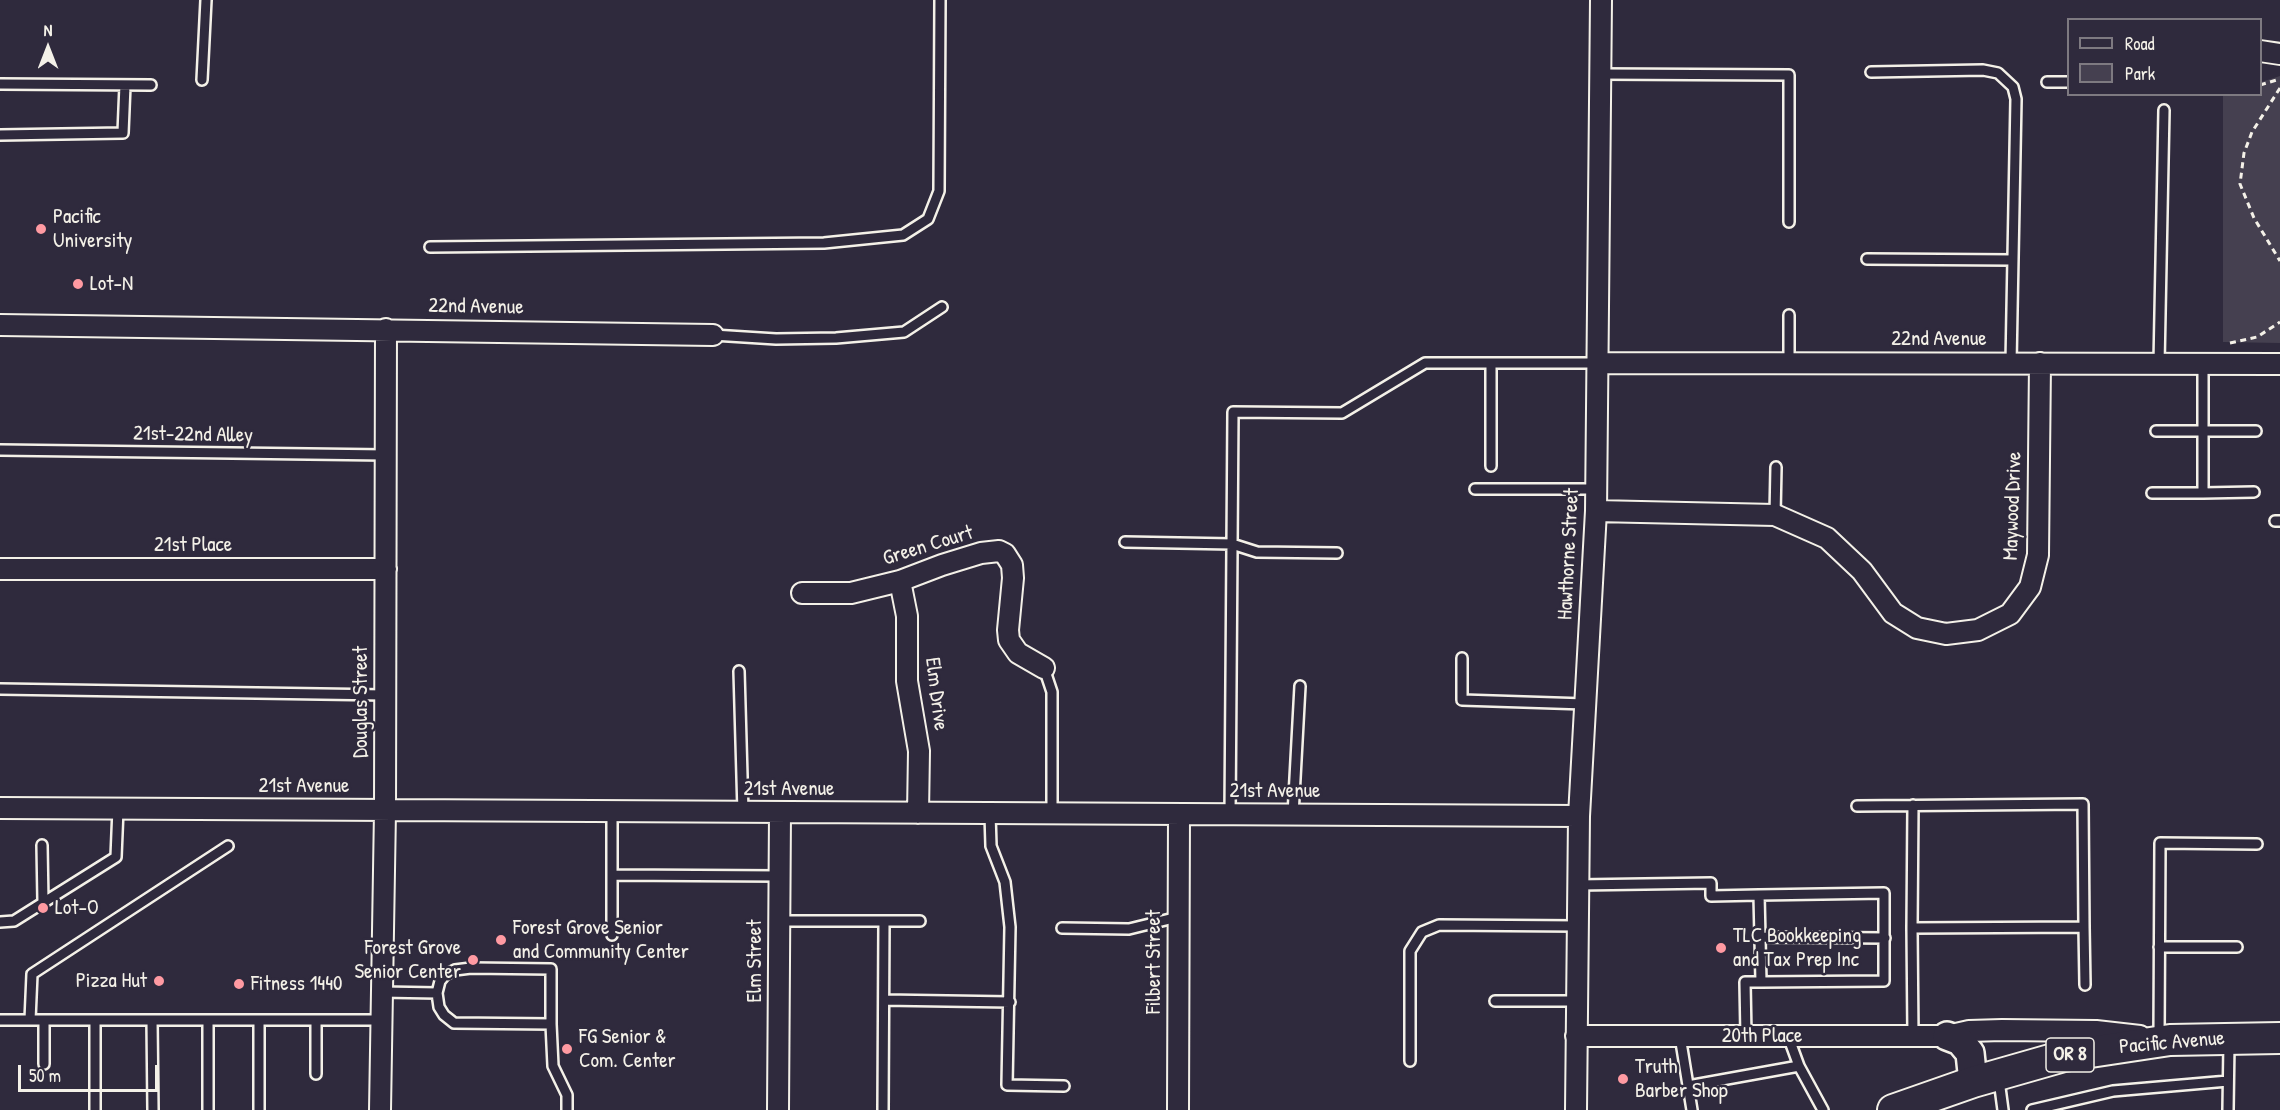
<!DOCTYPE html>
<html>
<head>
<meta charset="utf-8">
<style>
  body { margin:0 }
  #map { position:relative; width:2280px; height:1110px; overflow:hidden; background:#2f2a3d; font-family:"Patrick Hand",sans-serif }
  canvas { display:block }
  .legend { position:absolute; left:2067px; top:18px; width:195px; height:78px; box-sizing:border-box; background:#2f2a3d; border:2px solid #7e7a81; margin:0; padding:8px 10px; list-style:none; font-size:18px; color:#f4f1e8 }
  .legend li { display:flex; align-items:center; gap:12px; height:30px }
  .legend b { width:30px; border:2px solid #7e7a81 }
  .north { position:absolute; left:18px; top:18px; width:60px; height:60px; -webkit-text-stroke:4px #2f2a3d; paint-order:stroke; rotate:0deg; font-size:16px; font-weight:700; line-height:24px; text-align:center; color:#f4f1e8 }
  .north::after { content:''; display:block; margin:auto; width:21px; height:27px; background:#f4f1e8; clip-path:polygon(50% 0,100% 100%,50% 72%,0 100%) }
  .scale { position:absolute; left:18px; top:1065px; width:140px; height:27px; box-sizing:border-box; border:3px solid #f4f1e8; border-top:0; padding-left:8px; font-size:18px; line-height:21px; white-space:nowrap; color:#f4f1e8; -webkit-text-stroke:4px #2f2a3d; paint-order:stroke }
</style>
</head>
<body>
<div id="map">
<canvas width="2280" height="1110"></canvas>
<ul class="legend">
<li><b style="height:8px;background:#2f2a3d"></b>Road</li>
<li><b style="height:16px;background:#454050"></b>Park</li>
</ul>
<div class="north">N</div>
<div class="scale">50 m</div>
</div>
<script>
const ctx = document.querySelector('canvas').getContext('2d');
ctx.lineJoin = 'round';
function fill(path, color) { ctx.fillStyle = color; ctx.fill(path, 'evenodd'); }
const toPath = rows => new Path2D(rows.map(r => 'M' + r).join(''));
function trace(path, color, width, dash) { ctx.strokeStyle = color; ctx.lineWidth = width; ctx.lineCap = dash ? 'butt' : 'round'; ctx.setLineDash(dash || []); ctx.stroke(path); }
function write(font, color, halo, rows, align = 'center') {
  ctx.font = font + ' "Patrick Hand",sans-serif'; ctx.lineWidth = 5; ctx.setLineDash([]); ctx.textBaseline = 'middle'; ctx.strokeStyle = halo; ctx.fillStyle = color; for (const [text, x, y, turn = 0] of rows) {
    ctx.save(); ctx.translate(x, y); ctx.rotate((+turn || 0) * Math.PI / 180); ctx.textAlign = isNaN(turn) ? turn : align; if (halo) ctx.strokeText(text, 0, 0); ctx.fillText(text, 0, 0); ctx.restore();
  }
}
fill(toPath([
  [2280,76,2280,343,2223,342,2223,95,2260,94,2261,82]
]), '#454050');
const lane = toPath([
  [1871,72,1983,70,1998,73,2013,87,2016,99,2011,363],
  [1600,74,1789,75,1789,222],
  [202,80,206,0],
  [2047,82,2068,82],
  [0,84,151,85],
  [0,135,123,133,125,85],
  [430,247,824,243,903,235,928,219,939,191,940,0],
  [1867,259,2013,260],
  [1789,315,1789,363],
  [713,335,776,339,836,338,904,332,942,307],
  [1491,363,1491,466],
  [2159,364,2164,110],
  [2203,364,2203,493,2254,492],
  [2156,431,2256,431],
  [0,450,386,455],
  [1475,489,1597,489],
  [2152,493,2203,493],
  [1775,515,1776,467],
  [2275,521,2280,521],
  [1125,542,1232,544,1257,552,1337,553],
  [1462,658,1462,700,1585,704],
  [1044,668,1052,692,1052,814],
  [739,671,743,812],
  [0,689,385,695],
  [1857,806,2083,804,2084,927],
  [990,814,991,846,1005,882,1010,927,1007,1085,1064,1086],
  [1230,815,1233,412,1342,413,1425,363,1599,363],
  [1293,815,1300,686],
  [42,845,43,902],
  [612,875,780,876],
  [1578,885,1711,883,1711,896,1759,895,1761,982,1745,982,1746,1036],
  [1759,895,1884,893,1884,981,1761,982],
  [780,921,920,921],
  [0,922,14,921,116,857,118,809],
  [1062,928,1129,929,1178,917],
  [1912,928,1913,805],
  [612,935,612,812],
  [1760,937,1885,938],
  [2159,947,2237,947],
  [471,968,551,969,551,1024,454,1023,444,1015,439,1007,437,993,440,981,445,975,455,970,471,968],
  [382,992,437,993],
  [884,1000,1010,1002],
  [1495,1001,1577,1001],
  [0,1020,30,1020],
  [44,1020,44,1064],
  [95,1020,30,1020,32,974,228,846],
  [152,1020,153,1110],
  [208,1020,208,1110],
  [259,1020,259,1110],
  [316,1020,316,1074],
  [551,1024,553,1066,567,1095,567,1110],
  [1680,1036,1692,1110],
  [1788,1036,1799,1066],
  [1913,1036,1912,928,2084,927,2085,985],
  [2159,1036,2160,843,2257,844],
  [1410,1061,1410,951,1422,932,1439,925,1578,926],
  [1999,1080,2003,1110],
  [1688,1086,1799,1066,1823,1110],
  [95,1110,95,1020,382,1020],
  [883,1110,884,921],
  [2032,1110,2113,1091,2228,1081],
  [2228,1110,2229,1043]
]);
const street = toPath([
  [2260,51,2280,54],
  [0,325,713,335],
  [1599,363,2280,364],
  [1596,511,1775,515,1827,538,1862,571,1893,613,1917,628,1946,634,1978,630,2010,614,2030,587,2038,555,2040,363],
  [0,569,386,569],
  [900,581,907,616,907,681,919,751,918,813],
  [802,593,851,593,900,581,942,565,981,553,999,551,1005,554,1012,565,1013,578,1008,630,1009,640,1018,653,1044,668],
  [0,808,1579,816],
  [1576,1036,1947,1036,1969,1031,2002,1030,2096,1031,2140,1036],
  [380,1110,385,811,386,329],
  [778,1110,780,813],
  [1178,1110,1179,815],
  [1576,1110,1579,816,1596,511,1601,0]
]);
const secondary = toPath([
  [1947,1036,1960,1041,1970,1053,1973,1082]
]);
const primary = toPath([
  [1893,1110,1973,1082,2064,1056,2170,1040,2280,1038]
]);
trace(lane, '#f4f1e8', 14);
trace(street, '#f4f1e8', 24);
trace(secondary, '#f4f1e8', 32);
trace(primary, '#f4f1e8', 34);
trace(toPath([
  [2260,85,2280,79],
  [2280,88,2252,132,2244,153,2240,184,2254,218,2280,261],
  [2230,343,2257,337,2280,322]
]), '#f4f1e8', 3, [6, 4.5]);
trace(lane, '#2f2a3d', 9);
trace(street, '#2f2a3d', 20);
trace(secondary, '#2f2a3d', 27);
trace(primary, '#2f2a3d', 30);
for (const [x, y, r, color] of [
  [41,229,6,"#ff9aa2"],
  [78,284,6,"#ff9aa2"],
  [43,908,6,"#ff9aa2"],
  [501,940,6,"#ff9aa2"],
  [1721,948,6,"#ff9aa2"],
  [473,960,6,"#ff9aa2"],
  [159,981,6,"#ff9aa2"],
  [239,984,6,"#ff9aa2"],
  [567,1049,6,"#ff9aa2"],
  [1623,1079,6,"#ff9aa2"]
]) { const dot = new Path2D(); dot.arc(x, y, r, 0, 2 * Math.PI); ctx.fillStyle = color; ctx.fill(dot); trace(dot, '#2f2a3d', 2); }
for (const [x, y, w] of [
  [2070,1055,48]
]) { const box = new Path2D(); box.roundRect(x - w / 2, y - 17, w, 34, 4.5); ctx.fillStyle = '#2f2a3d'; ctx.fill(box); trace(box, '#f4f1e8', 1.5); }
write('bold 20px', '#f4f1e8', null, [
  ["OR 8",2070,1055]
]);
write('21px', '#f4f1e8', '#2f2a3d', [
  ["Pacific",53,217],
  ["University",53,241],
  ["Lot-N",90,284],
  ["Lot-O",55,908],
  ["Forest Grove Senior",513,928],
  ["and Community Center",513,952],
  ["TLC Bookkeeping",1733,936],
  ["and Tax Prep Inc",1733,960],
  ["Forest Grove",461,948,"right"],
  ["Senior Center",461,972,"right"],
  ["Pizza Hut",147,981,"right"],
  ["Fitness 1440",251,984],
  ["FG Senior &",579,1037],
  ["Com. Center",579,1061],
  ["Truth",1635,1067],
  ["Barber Shop",1635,1091]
], 'left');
write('21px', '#f4f1e8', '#2f2a3d', [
  ["22nd Avenue",476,307,1],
  ["22nd Avenue",1939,339],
  ["21st-22nd Alley",193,435,1],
  ["Maywood Drive",2013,506,-88],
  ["21st Place",193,545],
  ["Green Court",928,546,-17],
  ["Hawthorne Street",1569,554,-87],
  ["Elm Drive",936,694,83],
  ["Douglas Street",361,702,-90],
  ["21st Avenue",304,786],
  ["21st Avenue",789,789],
  ["21st Avenue",1275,791],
  ["Elm Street",755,961,-90],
  ["Filbert Street",1154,962,-90],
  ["20th Place",1762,1036],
  ["Pacific Avenue",2172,1043,-5]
]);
</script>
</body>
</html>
